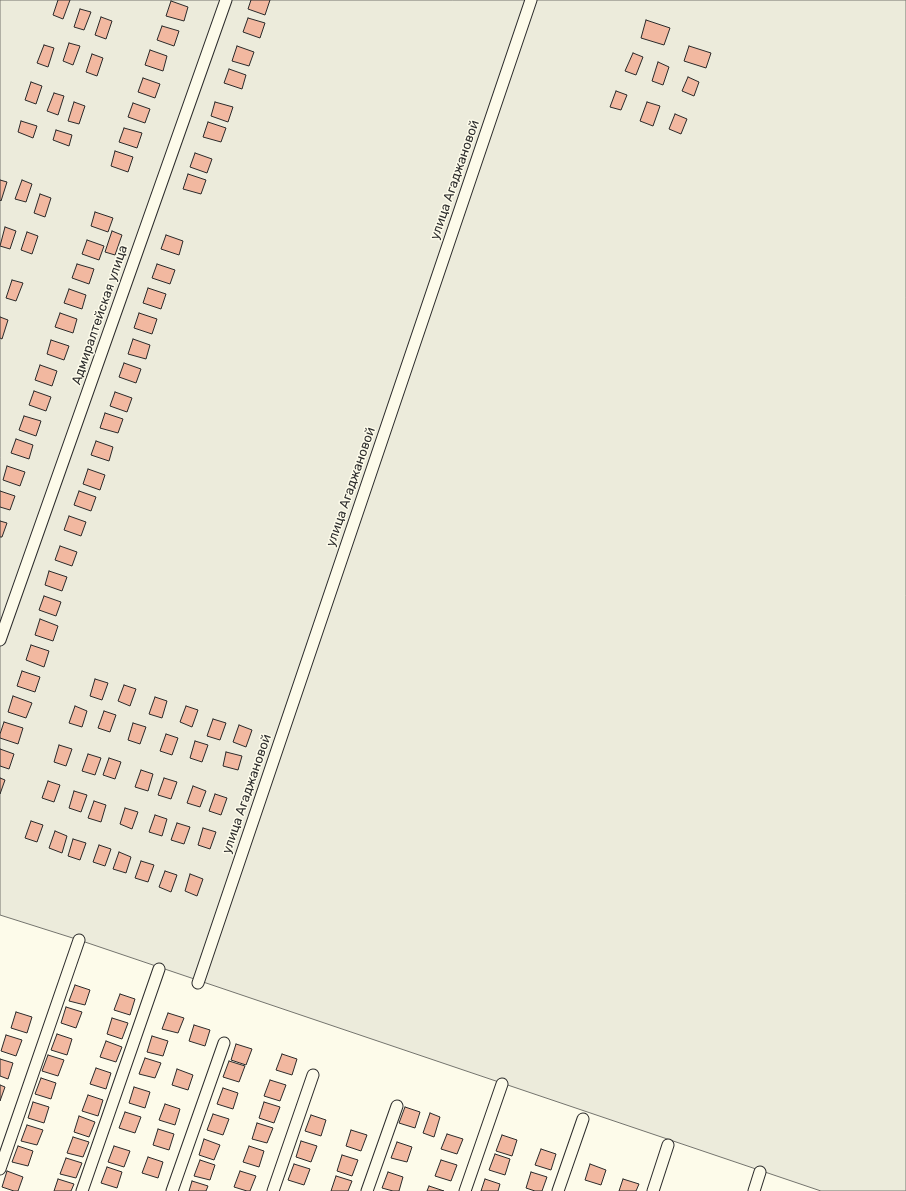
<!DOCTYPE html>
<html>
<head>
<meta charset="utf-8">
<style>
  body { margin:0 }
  canvas { display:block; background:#fdfbea }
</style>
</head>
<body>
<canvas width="906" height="1191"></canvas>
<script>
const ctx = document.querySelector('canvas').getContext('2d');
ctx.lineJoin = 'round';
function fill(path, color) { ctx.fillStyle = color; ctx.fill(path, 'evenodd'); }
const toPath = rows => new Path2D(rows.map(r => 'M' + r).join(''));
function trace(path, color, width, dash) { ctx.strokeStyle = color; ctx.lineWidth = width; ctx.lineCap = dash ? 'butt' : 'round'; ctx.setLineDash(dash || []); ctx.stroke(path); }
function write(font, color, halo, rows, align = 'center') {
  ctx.font = font + ' Rubik,sans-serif'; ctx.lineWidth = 3; ctx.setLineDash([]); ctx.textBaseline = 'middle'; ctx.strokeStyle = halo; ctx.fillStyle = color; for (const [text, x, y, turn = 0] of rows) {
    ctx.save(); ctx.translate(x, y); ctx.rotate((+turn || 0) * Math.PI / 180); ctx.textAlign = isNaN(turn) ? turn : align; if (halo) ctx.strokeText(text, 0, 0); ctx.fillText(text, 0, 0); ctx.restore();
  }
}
const green = toPath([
  [0,0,906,0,906,1191,821,1191,79,940,0,915,0,0]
]);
fill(green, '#ecebdb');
trace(green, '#74746e', 1);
const building = toPath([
  [58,0,70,0,63,19,53,15,58,0],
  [251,0,270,0,265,15,248,9,251,0],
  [171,1,188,7,184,21,166,16,171,1],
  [80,9,91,12,84,30,74,27,80,9],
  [101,17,112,21,106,39,95,35,101,17],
  [248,18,265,23,260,38,243,32,248,18],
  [646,20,670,28,664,45,641,38,646,20],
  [162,26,179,31,174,46,157,40,162,26],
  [69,43,80,46,73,65,63,61,69,43],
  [44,45,54,48,48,67,37,63,44,45],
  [237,46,254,52,249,66,232,61,237,46],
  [689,46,711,53,706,68,684,61,689,46],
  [150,50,167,56,163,71,145,65,150,50],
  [633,53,643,57,636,75,625,71,633,53],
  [92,54,103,58,97,76,86,72,92,54],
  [658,62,669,67,663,85,652,81,658,62],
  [229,69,246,75,242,89,224,83,229,69],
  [688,77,699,82,694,96,682,91,688,77],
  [143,78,160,84,155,98,138,92,143,78],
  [31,82,42,86,36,104,25,100,31,82],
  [616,91,627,95,621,110,610,107,616,91],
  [54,93,64,96,58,115,47,111,54,93],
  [74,102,85,106,79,124,68,121,74,102],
  [215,102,233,107,228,122,211,116,215,102],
  [647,102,660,106,653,126,640,121,647,102],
  [133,103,150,109,145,123,128,117,133,103],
  [675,114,687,119,681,134,669,129,675,114],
  [21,121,37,126,33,138,18,132,21,121],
  [208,122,226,128,221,142,203,137,208,122],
  [124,128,142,133,137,148,119,142,124,128],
  [56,130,72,135,69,146,53,140,56,130],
  [115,151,133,157,128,172,111,166,115,151],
  [195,153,212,159,207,173,190,167,195,153],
  [188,174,206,180,201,194,183,189,188,174],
  [0,180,7,182,1,201,0,200,0,180],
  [22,180,32,184,26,202,15,199,22,180],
  [40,194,51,198,45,217,34,213,40,194],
  [95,212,113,218,108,232,91,226,95,212],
  [5,227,16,231,10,249,0,246,5,227],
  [112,231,122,235,115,255,105,252,112,231],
  [27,232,38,236,32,254,21,250,27,232],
  [166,235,183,241,179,255,161,249,166,235],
  [87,240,104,246,99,260,82,254,87,240],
  [77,264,94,269,89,284,72,278,77,264],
  [157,264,175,270,170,284,152,278,157,264],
  [12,280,23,283,16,301,6,298,12,280],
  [148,288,166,294,161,309,143,303,148,288],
  [69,289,86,295,82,309,64,303,69,289],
  [60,313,77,319,73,333,55,327,60,313],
  [139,313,157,319,152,334,134,328,139,313],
  [0,317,8,320,2,339,0,338,0,317],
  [133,339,150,345,146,359,128,354,133,339],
  [51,340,69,346,64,360,47,354,51,340],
  [124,363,141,369,136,383,119,377,124,363],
  [40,365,57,371,52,386,35,380,40,365],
  [34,391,51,397,46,411,29,405,34,391],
  [115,392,132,398,127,412,110,406,115,392],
  [105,413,123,419,118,433,100,428,105,413],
  [24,416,41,421,36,436,19,430,24,416],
  [16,439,33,445,29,459,11,453,16,439],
  [96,441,113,447,109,461,91,455,96,441],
  [7,466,25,472,20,486,3,480,7,466],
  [88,469,105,475,100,490,83,484,88,469],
  [0,491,15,496,10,510,0,507,0,491],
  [79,491,96,497,91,511,74,505,79,491],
  [69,516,86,522,81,536,64,530,69,516],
  [0,521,7,523,2,537,0,537,0,521],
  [60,546,77,552,72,566,55,560,60,546],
  [49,571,67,577,62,591,45,585,49,571],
  [44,596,61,602,56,616,39,610,44,596],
  [40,619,58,626,53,641,35,635,40,619],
  [31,645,49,651,44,667,26,660,31,645],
  [22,671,40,677,35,692,17,686,22,671],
  [95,679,108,683,102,700,90,696,95,679],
  [124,685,136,689,130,706,118,701,124,685],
  [13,696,32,703,26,718,8,712,13,696],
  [155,697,167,701,162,718,149,714,155,697],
  [75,706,87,711,82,727,69,723,75,706],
  [186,706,198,710,192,727,180,722,186,706],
  [104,711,116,715,110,732,98,728,104,711],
  [213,719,226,723,220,740,207,736,213,719],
  [4,722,23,728,18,744,0,738,0,734,4,722],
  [133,723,146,727,140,744,128,740,133,723],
  [239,725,252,730,246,747,233,742,239,725],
  [166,734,178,738,172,755,160,751,166,734],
  [195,741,208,745,202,762,190,758,195,741],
  [59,745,72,749,66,766,54,762,59,745],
  [0,749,14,754,9,769,0,766,0,749],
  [226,752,242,756,238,770,223,766,226,752],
  [88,754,101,758,95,775,82,771,88,754],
  [109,758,121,762,115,779,103,775,109,758],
  [141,770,153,774,148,791,135,787,141,770],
  [0,778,5,780,0,794,0,778],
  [164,778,177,782,171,799,158,795,164,778],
  [48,781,60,785,54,802,42,798,48,781],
  [193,786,206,791,200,807,187,803,193,786],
  [74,791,87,795,81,812,69,808,74,791],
  [215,794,227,798,221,815,209,811,215,794],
  [94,801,106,805,101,822,88,818,94,801],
  [125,808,138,812,132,829,120,824,125,808],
  [155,815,167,819,162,836,149,832,155,815],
  [31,821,43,825,37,842,25,838,31,821],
  [177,823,190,827,184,844,171,840,177,823],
  [203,828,216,832,210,849,198,845,203,828],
  [55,831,67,836,62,853,49,848,55,831],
  [73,839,86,843,80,860,68,856,73,839],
  [99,845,111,849,105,866,93,862,99,845],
  [119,852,131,857,126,873,113,869,119,852],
  [141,861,154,865,148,882,135,878,141,861],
  [165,871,177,875,171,892,159,887,165,871],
  [190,874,203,879,197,896,185,891,190,874],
  [75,985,90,990,85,1005,69,1001,75,985],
  [120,994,135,999,130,1015,114,1010,120,994],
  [66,1007,82,1012,76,1028,61,1023,66,1007],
  [16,1012,32,1017,27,1033,11,1028,16,1012],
  [168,1013,184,1018,178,1033,162,1029,168,1013],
  [112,1018,128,1023,122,1039,107,1034,112,1018],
  [194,1025,210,1030,205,1046,189,1041,194,1025],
  [57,1034,72,1039,67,1055,51,1050,57,1034],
  [6,1035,22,1040,16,1056,1,1051,6,1035],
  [152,1036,168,1041,163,1056,147,1052,152,1036],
  [106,1041,122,1047,116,1062,100,1057,106,1041],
  [236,1044,252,1049,246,1065,231,1060,236,1044],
  [282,1054,297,1059,292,1075,276,1070,282,1054],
  [48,1055,64,1060,58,1076,42,1071,48,1055],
  [145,1058,161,1063,155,1078,139,1074,145,1058],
  [0,1059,13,1063,8,1079,0,1076,0,1059],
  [229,1061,245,1066,239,1082,223,1077,229,1061],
  [96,1068,111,1073,106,1089,90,1084,96,1068],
  [177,1069,193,1075,188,1090,172,1085,177,1069],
  [41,1078,56,1083,51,1099,35,1094,41,1078],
  [270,1080,286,1085,280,1101,264,1096,270,1080],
  [0,1085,5,1087,0,1101,0,1085],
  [134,1087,150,1092,145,1108,129,1103,134,1087],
  [223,1088,238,1093,233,1109,217,1104,223,1088],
  [88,1095,103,1100,98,1116,82,1111,88,1095],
  [33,1102,49,1107,44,1123,28,1118,33,1102],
  [264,1102,280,1107,274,1123,259,1118,264,1102],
  [165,1104,180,1109,175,1125,159,1120,165,1104],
  [405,1107,420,1112,415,1128,399,1123,405,1107],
  [125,1112,141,1117,135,1133,119,1128,125,1112],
  [430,1113,440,1117,434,1137,423,1133,430,1113],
  [213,1114,229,1119,223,1135,207,1130,213,1114],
  [311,1115,326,1120,321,1136,305,1131,311,1115],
  [79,1116,95,1122,89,1137,74,1132,79,1116],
  [257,1123,273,1128,267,1143,252,1139,257,1123],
  [27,1125,43,1130,37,1145,21,1141,27,1125],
  [158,1129,174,1134,169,1150,153,1145,158,1129],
  [351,1130,367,1135,361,1151,346,1146,351,1130],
  [447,1134,463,1139,457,1154,441,1149,447,1134],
  [502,1135,517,1140,512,1156,496,1151,502,1135],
  [73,1137,89,1142,83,1157,67,1153,73,1137],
  [204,1139,220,1145,214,1160,199,1155,204,1139],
  [301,1141,317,1146,311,1162,296,1157,301,1141],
  [397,1142,412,1147,407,1162,391,1158,397,1142],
  [18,1146,33,1151,28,1166,12,1162,18,1146],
  [114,1146,130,1151,124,1167,108,1162,114,1146],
  [249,1146,264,1151,259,1167,243,1162,249,1146],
  [541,1149,556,1154,551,1170,535,1165,541,1149],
  [495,1154,510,1159,505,1175,489,1170,495,1154],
  [342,1155,358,1160,352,1176,337,1171,342,1155],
  [148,1157,163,1162,158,1178,142,1173,148,1157],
  [66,1158,82,1163,76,1178,60,1174,66,1158],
  [200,1160,215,1165,210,1180,194,1176,200,1160],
  [441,1160,457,1165,451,1181,435,1176,441,1160],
  [294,1164,310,1169,304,1185,288,1180,294,1164],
  [590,1164,606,1170,601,1185,585,1180,590,1164],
  [107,1167,122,1172,117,1188,101,1183,107,1167],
  [7,1171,23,1177,18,1191,14,1191,2,1187,7,1171],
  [240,1171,256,1176,250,1191,247,1191,234,1187,240,1171],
  [388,1172,403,1177,399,1191,393,1191,382,1188,388,1172],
  [531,1172,547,1177,542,1191,535,1191,526,1188,531,1172],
  [336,1176,352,1181,348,1191,331,1191,336,1176],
  [58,1179,74,1184,71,1191,54,1191,58,1179],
  [485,1179,500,1184,498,1191,481,1191,485,1179],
  [623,1179,639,1184,636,1191,619,1191,623,1179],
  [192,1181,208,1186,206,1191,189,1191,192,1181],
  [429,1186,444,1191,427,1191,429,1186]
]);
fill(building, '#f2b8a0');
trace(building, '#2b2b2b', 1);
const street = toPath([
  [0,640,226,0],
  [198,983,531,0],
  [0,1169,79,940],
  [82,1191,159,969],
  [172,1191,224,1043],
  [273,1191,313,1075],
  [367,1191,397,1106],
  [465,1191,502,1084],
  [558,1191,583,1119],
  [653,1191,668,1145],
  [754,1191,760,1172]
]);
trace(street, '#2b2b2b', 13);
trace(street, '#fdfbea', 11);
write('13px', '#2b2b2b', '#fdfbea', [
  ["улица Агаджановой",455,180,-71],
  ["Адмиралтейская улица",100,315,-71],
  ["улица Агаджановой",351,487,-71],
  ["улица Агаджановой",247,794,-71]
]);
</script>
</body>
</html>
